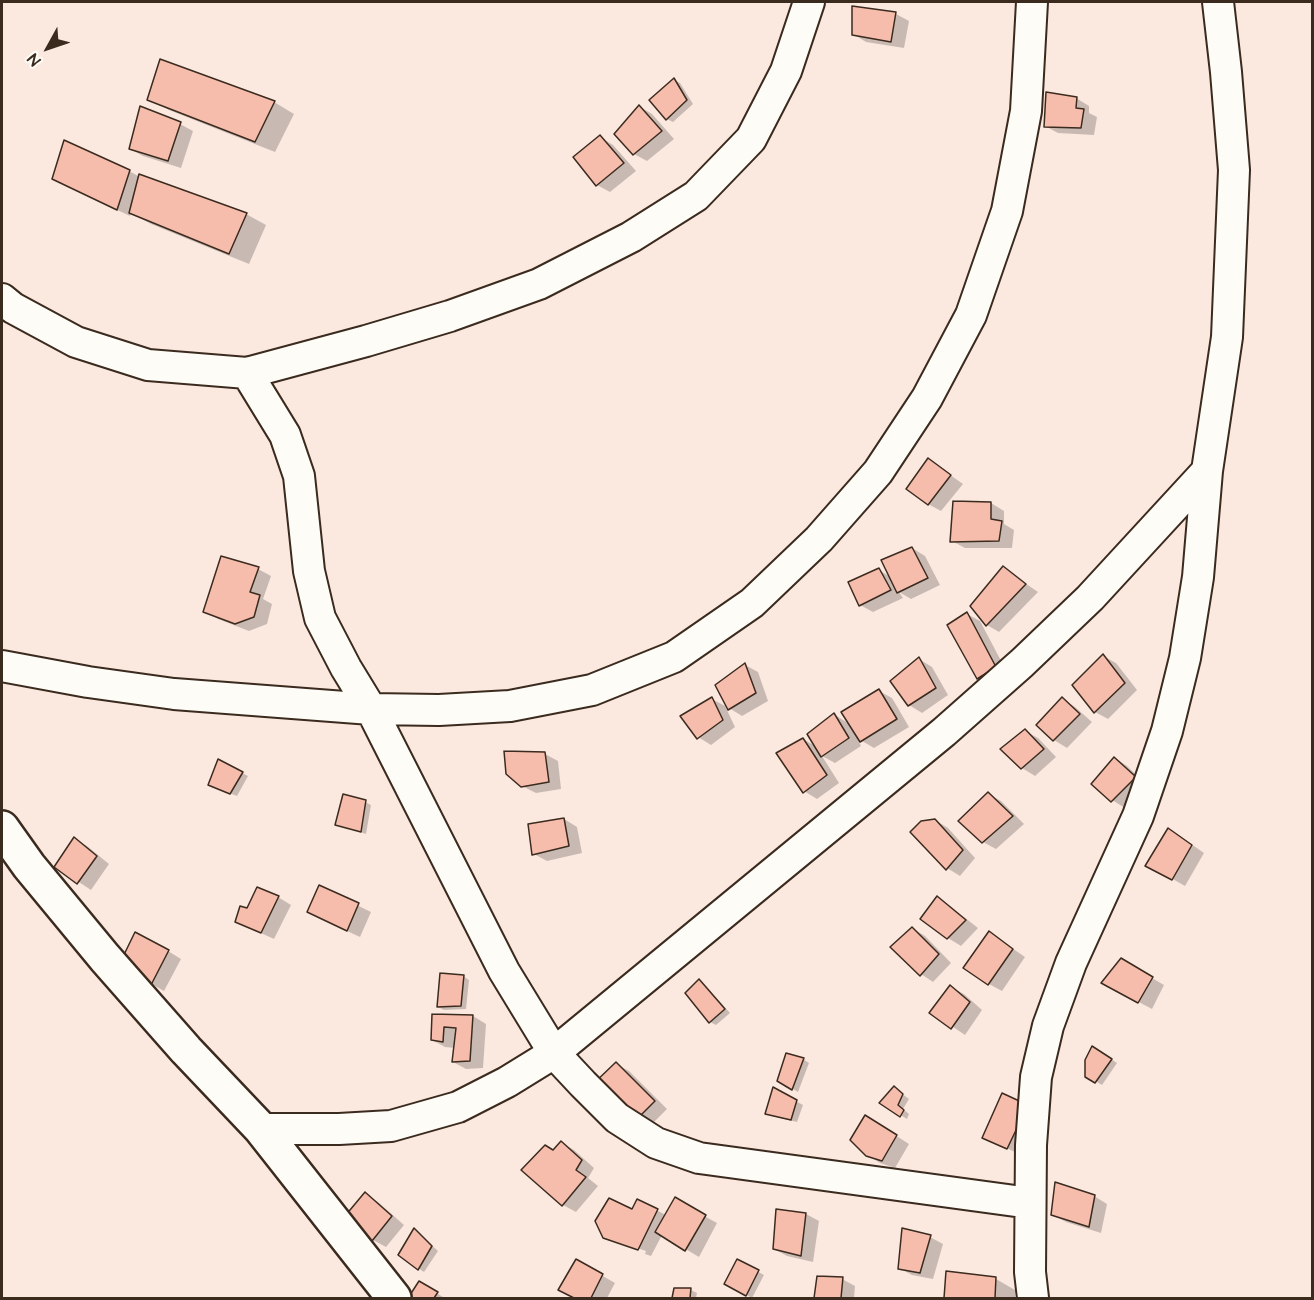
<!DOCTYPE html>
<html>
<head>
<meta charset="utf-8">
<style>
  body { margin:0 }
  #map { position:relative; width:1314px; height:1300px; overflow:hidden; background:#fbe9e0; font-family:"Architects Daughter",sans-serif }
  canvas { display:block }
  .frame { position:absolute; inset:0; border:3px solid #3b2a1e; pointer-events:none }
  .north { position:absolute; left:18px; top:18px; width:60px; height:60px; -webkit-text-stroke:4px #fdfcf7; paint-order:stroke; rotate:230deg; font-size:16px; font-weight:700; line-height:24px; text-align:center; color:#3b2a1e }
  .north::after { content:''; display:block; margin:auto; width:21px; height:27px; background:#3b2a1e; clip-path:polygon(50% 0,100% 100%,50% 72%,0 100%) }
</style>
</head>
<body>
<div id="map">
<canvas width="1314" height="1300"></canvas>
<div class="frame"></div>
<div class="north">N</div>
</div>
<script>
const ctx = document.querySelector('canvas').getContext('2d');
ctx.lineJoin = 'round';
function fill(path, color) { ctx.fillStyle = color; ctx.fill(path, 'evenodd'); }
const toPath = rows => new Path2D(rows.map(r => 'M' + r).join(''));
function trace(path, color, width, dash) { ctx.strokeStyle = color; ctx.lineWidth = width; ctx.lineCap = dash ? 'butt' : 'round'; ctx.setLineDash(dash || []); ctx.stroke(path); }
fill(toPath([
  [853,8,896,14,909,21,904,48,866,42,853,34],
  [161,61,274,102,294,114,275,152,169,110,149,99],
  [674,80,680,83,693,104,673,122,667,119],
  [1076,98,1089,106,1089,113,1097,117,1094,135,1058,133,1045,126],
  [640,107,652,114,674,139,647,161,634,154],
  [180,124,193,131,181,168,143,156,130,149],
  [600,137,613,145,636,171,610,192,597,185],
  [129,171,140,177,246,214,266,225,249,264,151,224,131,213,130,216,66,186],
  [929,460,963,484,941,511,928,504],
  [954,503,991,503,1004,511,1004,524,1014,530,1012,548,965,548,952,541],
  [912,548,925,556,940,585,911,599,899,592,903,598,873,612,860,605,879,570,892,578],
  [1003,568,1038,592,999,632,987,625],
  [258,569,271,576,263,599,272,604,267,624,249,631,218,619,205,611],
  [967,614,980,621,1008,674,991,685,978,678],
  [1103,656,1116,663,1137,690,1108,719,1095,712],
  [919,659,932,667,948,695,922,713,909,705],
  [745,665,758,672,768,701,742,716,729,708],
  [879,691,892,698,909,727,874,748,857,738,861,746,835,763,822,756,839,783,817,799,804,791,803,739,817,747,835,715,851,725],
  [712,699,725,706,735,727,711,745,698,737],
  [1062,699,1075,707,1092,722,1067,748,1054,740,1038,725],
  [1025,731,1038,738,1056,757,1035,776,1022,768,1002,749],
  [545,754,558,761,561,789,536,793,522,786],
  [1115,758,1127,766,1147,785,1125,808,1112,800],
  [219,761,248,776,237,796,216,788],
  [988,794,1001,801,1024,824,996,849,983,842],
  [365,802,371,805,366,834,337,824],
  [564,819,577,827,582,853,547,861,534,854],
  [935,820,948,828,975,858,960,876,947,868],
  [1181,837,1204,853,1185,886,1148,865],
  [74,839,87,846,109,864,91,890,56,867],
  [320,887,371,912,360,937,321,919],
  [278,897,291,905,274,939,250,928,248,910],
  [937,898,950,906,978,928,961,946,948,938],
  [912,928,925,936,951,963,933,982,921,974],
  [990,933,1025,957,1002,991,989,984],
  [168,951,181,959,164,991,120,966],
  [1121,960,1164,985,1152,1009,1116,990],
  [463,976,469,980,466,1009,444,1010,438,1007],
  [699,981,705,985,730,1013,716,1025,710,1022],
  [951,987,964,994,982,1010,965,1035,931,1012],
  [433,1015,473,1016,486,1024,483,1068,466,1069,453,1062,455,1048,445,1047,432,1040],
  [1099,1051,1117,1063,1102,1085,1087,1076],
  [803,1059,809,1063,798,1092,778,1080],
  [616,1064,629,1071,667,1109,647,1129],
  [894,1088,909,1099,903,1109,909,1114,907,1119,881,1103],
  [773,1089,803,1105,797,1122,772,1116,766,1113],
  [1027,1107,1021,1155,984,1137],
  [878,1124,909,1144,895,1168,880,1163,867,1155],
  [562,1143,574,1150,594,1168,588,1178,598,1186,576,1212,563,1205,554,1152],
  [365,1194,378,1202,404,1225,386,1247,373,1240,347,1216],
  [1094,1196,1107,1204,1101,1233,1066,1222,1053,1215],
  [675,1200,717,1223,699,1257,662,1235,651,1256,618,1245,645,1254,646,1251,614,1240,614,1242,604,1237,632,1211,638,1201,666,1215],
  [806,1214,819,1221,813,1262,787,1256,774,1249],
  [415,1230,438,1251,424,1272,418,1268],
  [930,1237,943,1244,933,1279,912,1275,899,1268],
  [577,1261,615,1283,607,1298,576,1298,560,1290],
  [738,1261,764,1275,752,1298,726,1283],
  [948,1273,996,1279,1015,1290,1015,1298,946,1298],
  [818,1278,842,1279,855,1286,854,1298,815,1298],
  [420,1283,443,1297,442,1298,410,1298],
  [675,1290,691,1290,697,1293,696,1298,674,1298]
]), '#0003');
const building = toPath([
  [852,6,896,12,891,42,852,35,852,6],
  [160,59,275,101,255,142,147,100,160,59],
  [674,78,687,100,666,120,649,100,674,78],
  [1046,92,1077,97,1076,108,1084,109,1081,128,1044,127,1046,92],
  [639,105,662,131,633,155,614,134,639,105],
  [140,106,181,122,168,161,129,149,140,106],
  [600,135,624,163,596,186,573,157,600,135],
  [64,140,130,170,117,210,52,179,64,140],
  [139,174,247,213,229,254,129,213,139,174],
  [928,458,951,475,928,505,906,489,928,458],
  [953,501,991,502,991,519,1002,521,999,541,950,542,953,501],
  [912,547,928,578,897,593,881,560,912,547],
  [221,556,259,567,250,592,260,595,254,617,235,624,203,612,221,556],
  [1003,566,1026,584,986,626,970,606,1003,566],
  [879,568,891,590,859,606,848,582,879,568],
  [967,612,996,667,977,679,947,625,967,612],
  [1103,654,1125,683,1094,713,1072,685,1103,654],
  [919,657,936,688,908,706,890,681,919,657],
  [745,663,756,693,728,710,715,685,745,663],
  [879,689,897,719,860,742,841,712,879,689],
  [712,697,723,720,697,739,680,716,712,697],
  [1062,697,1080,714,1053,741,1036,725,1062,697],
  [834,713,849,738,821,757,807,734,834,713],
  [1025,729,1044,749,1021,769,1000,749,1025,729],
  [803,738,827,775,803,793,776,753,803,738],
  [504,751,545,752,549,782,521,787,506,774,504,751],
  [1114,757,1136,777,1111,802,1091,784,1114,757],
  [218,759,243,772,230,794,208,785,218,759],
  [988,792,1013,816,982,843,958,821,988,792],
  [343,794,366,800,361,832,335,825,343,794],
  [564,818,569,846,532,855,528,824,564,818],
  [935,819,963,850,946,870,910,832,921,821,935,819],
  [1168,828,1192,845,1172,880,1145,866,1168,828],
  [74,837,97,856,77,884,54,867,74,837],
  [319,885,359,903,347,931,307,912,319,885],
  [257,887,279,896,261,933,235,922,240,906,247,908,257,887],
  [937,896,966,920,947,939,920,919,937,896],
  [912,927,939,954,920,976,890,947,912,927],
  [989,931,1013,949,988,985,963,968,989,931],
  [135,932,169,950,151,985,118,967,135,932],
  [1121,958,1153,977,1138,1003,1101,983,1121,958],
  [440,973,464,975,461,1006,437,1007,440,973],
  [699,979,725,1009,709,1023,685,993,699,979],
  [950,985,970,1002,951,1029,929,1013,950,985],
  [432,1014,473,1015,470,1061,452,1062,456,1028,444,1027,443,1042,431,1040,432,1014],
  [1092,1046,1112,1059,1095,1083,1085,1077,1085,1060,1092,1046],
  [786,1053,804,1058,792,1090,777,1081,786,1053],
  [616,1062,655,1101,633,1123,591,1086,616,1062],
  [894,1086,903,1094,898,1105,904,1110,900,1117,879,1103,894,1086],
  [773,1087,797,1100,791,1120,765,1114,773,1087],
  [1002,1093,1028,1105,1007,1149,982,1138,1002,1093],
  [865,1115,897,1135,882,1161,866,1156,850,1140,865,1115],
  [561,1141,582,1160,576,1170,586,1177,562,1206,521,1170,545,1145,553,1150,561,1141],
  [1055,1182,1095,1195,1089,1227,1051,1215,1055,1182],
  [365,1192,392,1216,372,1241,345,1216,365,1192],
  [675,1197,706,1215,685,1251,655,1232,675,1197],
  [609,1198,632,1209,637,1199,658,1209,638,1250,603,1238,595,1221,609,1198],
  [776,1209,806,1213,801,1256,773,1249,776,1209],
  [414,1228,432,1246,418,1270,398,1255,414,1228],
  [902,1228,931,1235,920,1273,898,1269,902,1228],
  [576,1259,603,1274,591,1298,574,1298,558,1290,576,1259],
  [737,1259,759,1270,746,1296,724,1284,737,1259],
  [946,1271,996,1277,995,1298,944,1298,946,1271],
  [817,1276,843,1277,841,1298,814,1298,817,1276],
  [419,1281,438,1292,434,1298,408,1298,419,1281],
  [674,1288,691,1288,690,1298,672,1298,674,1288]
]);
fill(building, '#f6bdac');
trace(building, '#3b2a1e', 1.5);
const minor = toPath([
  [2,299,13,308,76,342,148,365,247,373,366,341,450,316,539,284,631,237,696,196,751,139,786,71,809,2],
  [247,373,285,435,299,476,309,571,320,618,346,668,371,709,504,971,554,1053,583,1084,617,1118,656,1143,699,1158,1030,1203],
  [2,666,88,682,174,694,371,709,439,710,510,706,592,690,674,657,752,603,819,539,878,472,927,398,971,315,1007,211,1026,111,1032,2],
  [261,1129,339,1129,391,1126,458,1107,507,1082,554,1053,944,732,1022,663,1090,598,1207,471],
  [1033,1298,1030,1272,1031,1145,1036,1077,1048,1026,1071,963,1138,816,1167,731,1185,658,1198,577,1207,471,1227,337,1234,170,1226,72,1218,2]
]);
const tertiary = toPath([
  [2,828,29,866,105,958,186,1050,261,1129,394,1298]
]);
trace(minor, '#3b2a1e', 34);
trace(tertiary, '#3b2a1e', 38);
trace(minor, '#fdfcf7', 30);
trace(tertiary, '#fdfcf7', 33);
</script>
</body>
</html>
